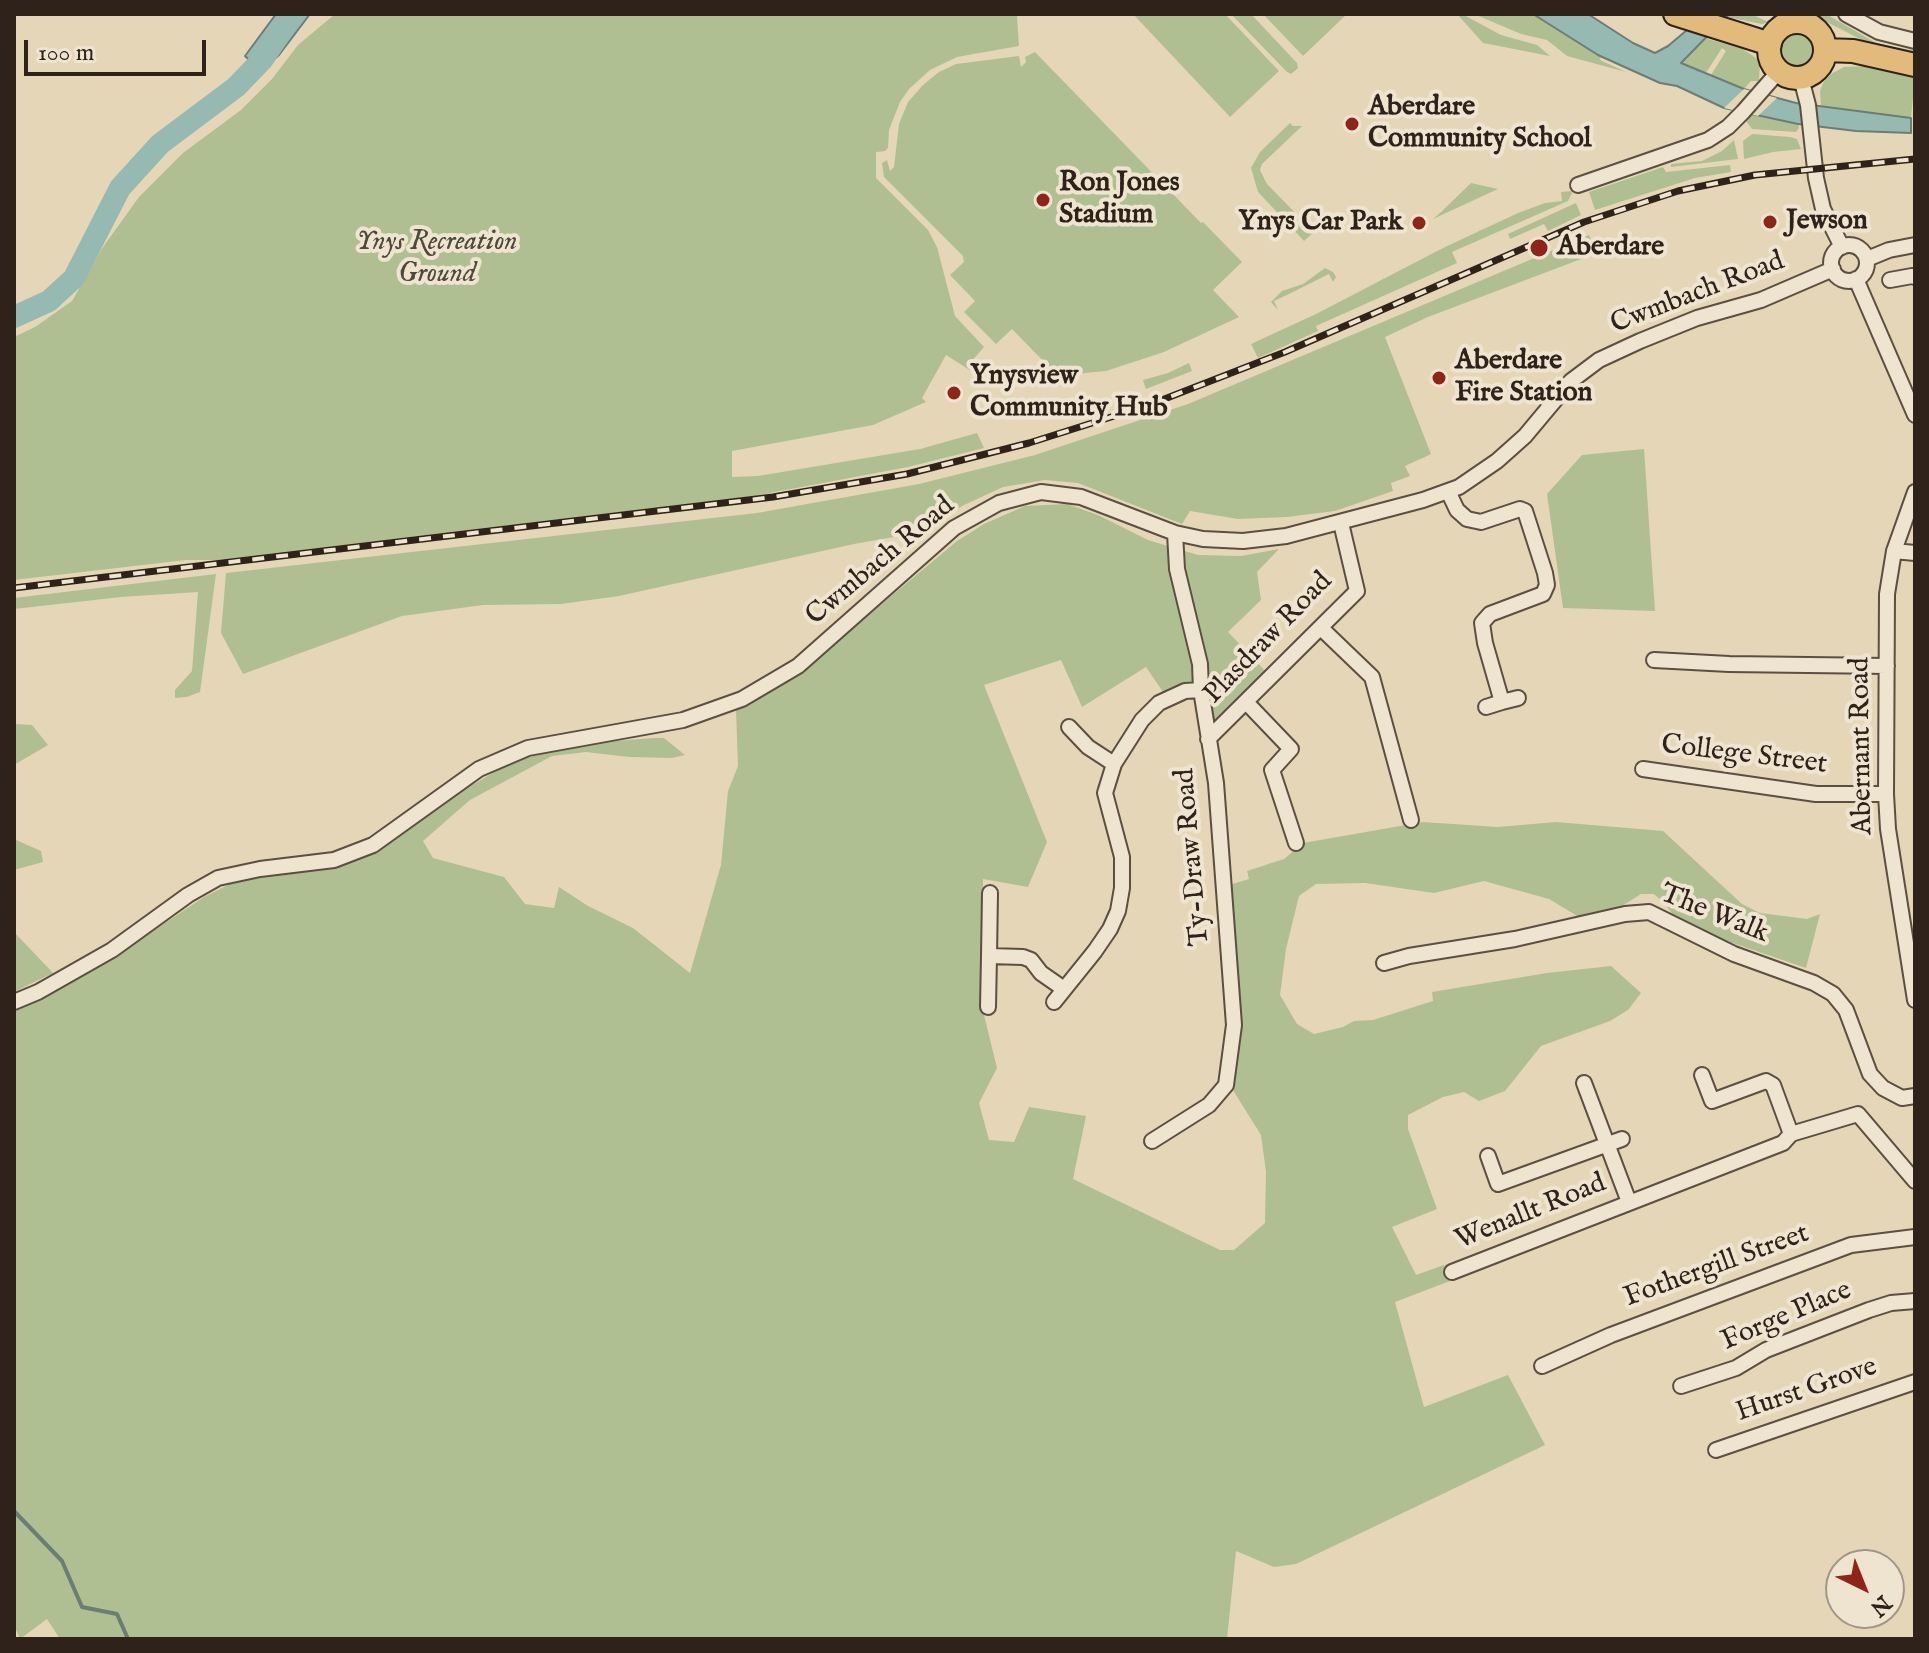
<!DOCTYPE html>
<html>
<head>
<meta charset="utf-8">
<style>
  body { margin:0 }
  #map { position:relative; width:1929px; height:1653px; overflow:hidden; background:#e5d6b7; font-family:"IM FELL English",serif }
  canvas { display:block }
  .frame { position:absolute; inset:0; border:16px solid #2e221a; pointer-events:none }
  .north { position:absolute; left:1825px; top:1549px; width:80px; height:80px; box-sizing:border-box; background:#eee4d0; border:2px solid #a19687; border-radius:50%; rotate:137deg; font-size:22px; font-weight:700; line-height:32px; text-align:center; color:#2e221a }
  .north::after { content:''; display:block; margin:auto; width:28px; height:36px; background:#8f2418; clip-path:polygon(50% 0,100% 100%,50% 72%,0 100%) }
  .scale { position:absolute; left:24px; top:40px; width:182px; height:36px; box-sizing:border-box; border:4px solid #2e221a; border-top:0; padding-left:10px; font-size:24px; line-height:28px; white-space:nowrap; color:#2e221a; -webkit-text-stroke:6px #eee4d0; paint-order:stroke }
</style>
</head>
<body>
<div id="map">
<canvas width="1929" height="1653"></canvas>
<div class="frame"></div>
<div class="north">N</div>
<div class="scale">100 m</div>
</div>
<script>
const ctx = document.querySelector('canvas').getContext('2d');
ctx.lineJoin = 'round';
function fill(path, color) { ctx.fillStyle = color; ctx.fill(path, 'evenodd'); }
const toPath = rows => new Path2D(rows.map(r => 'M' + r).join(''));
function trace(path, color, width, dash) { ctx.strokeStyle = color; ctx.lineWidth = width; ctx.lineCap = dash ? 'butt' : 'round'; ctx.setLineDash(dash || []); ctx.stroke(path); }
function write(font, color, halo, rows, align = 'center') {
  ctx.font = font + ' "IM FELL English",serif'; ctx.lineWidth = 8; ctx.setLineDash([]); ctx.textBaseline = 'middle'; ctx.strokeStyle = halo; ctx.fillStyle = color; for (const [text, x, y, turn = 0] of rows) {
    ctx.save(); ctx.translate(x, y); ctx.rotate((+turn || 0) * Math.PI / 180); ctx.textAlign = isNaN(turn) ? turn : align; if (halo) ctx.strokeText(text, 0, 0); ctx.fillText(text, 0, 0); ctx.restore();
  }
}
fill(toPath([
  [335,14,1019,14,1017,17,1019,46,957,57,930,70,909,89,900,102,889,130,888,148,885,151,876,152,876,178,928,230,937,247,955,316,984,347,970,363,979,371,976,374,946,355,922,398,926,402,873,425,732,451,732,477,758,476,920,449,977,433,984,448,908,467,754,496,217,560,186,560,14,580,14,337,35,327,72,301,103,247,139,197,183,153,241,110,272,79,298,45],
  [1133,14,1225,14,1279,71,1230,117],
  [1231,14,1251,14,1297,63,1298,68,1291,74,1287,72],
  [1263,14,1347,14,1303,56],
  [1457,14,1462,14,1501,35,1537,45,1550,56,1483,43],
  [1474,14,1533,14,1601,56,1600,60,1626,72,1567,56,1547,40,1521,34],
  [1729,14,1751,14,1766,21,1773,20,1779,14,1802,14,1762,24,1727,17],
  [1811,14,1826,14,1876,43,1915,51,1915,56,1866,42],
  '1781 51a18 18 0 1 1 36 0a18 18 0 1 1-36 0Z',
  [1705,38,1742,49,1752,55,1760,62,1759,81,1751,81,1744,89,1711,75,1726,51,1722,48,1706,73,1681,63],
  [1035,52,1201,223,1203,222,1242,262,1213,290,1239,317,1164,352,1106,371,1053,376,1053,371,1012,329,996,344,964,312,975,301,950,275,964,262,963,256,884,177,882,163,887,160,890,171,894,167,899,124,908,102,923,85,939,72,956,64,1019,56,1021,67,1026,62,1025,57],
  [1867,66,1915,76,1911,118,1821,107,1820,91,1823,83,1831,74,1844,67],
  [1751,114,1798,124,1799,128,1796,132,1752,129,1746,121],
  [1290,123,1293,126,1302,126,1262,164,1260,170,1267,184,1314,232,1304,241,1258,192,1251,168,1260,152],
  [1752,134,1790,137,1797,139,1801,149,1773,152,1744,159,1743,141],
  [1734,140,1738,159,1671,167,1671,164,1702,161,1722,151],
  [1730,165,1731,172,1695,178,1595,210,1589,192,1663,167,1666,172],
  [1471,183,1498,189,1433,219,1440,213],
  [1573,191,1568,201,1452,252,1457,263,1316,326,1318,331,1258,358,1251,344,1316,314,1445,247,1518,213,1545,203,1562,201,1561,192],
  [1576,203,1581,215,1548,231,1544,224,1510,239,1508,234],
  [1589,235,1597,253,1428,317,1385,337,1431,454,1405,466,1410,476,1391,483,1393,491,1335,511,1287,517,1238,519,1190,511,1182,524,1078,483,1045,480,1003,487,962,506,928,531,854,544,619,596,561,604,483,605,402,616,243,674,221,633,226,573,757,513,919,484,1035,455,1188,404],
  [1325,268,1333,272,1336,277,1333,282,1329,274,1289,294,1274,301,1278,310,1271,302,1282,291,1303,284],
  [1189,363,1192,371,1146,389,1143,380,1168,373],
  [1644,449,1655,611,1563,608,1547,494,1582,455],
  [1067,504,1098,515,1148,540,1198,555,1241,556,1279,549,1257,572,1261,600,1228,632,1267,673,1212,726,1208,680,1163,692,1146,667,1082,707,1061,660,984,685,1047,842,1028,887,983,879,983,1011,997,1068,979,1103,989,1140,1014,1142,1029,1107,1086,1116,1073,1179,1220,1250,1234,1250,1265,1223,1266,1172,1261,1135,1231,1087,1229,885,1249,879,1247,871,1284,859,1303,843,1423,822,1498,827,1556,822,1663,831,1742,904,1760,913,1807,919,1820,914,1806,968,1721,939,1674,916,1665,904,1654,894,1641,894,1622,906,1579,917,1549,899,1484,881,1434,893,1365,883,1316,884,1299,896,1286,949,1280,995,1297,1024,1314,1034,1343,1027,1354,1021,1373,1020,1433,1001,1432,992,1547,973,1611,966,1641,993,1628,1010,1610,1021,1541,1046,1505,1091,1479,1101,1464,1092,1443,1097,1408,1115,1408,1129,1437,1209,1392,1227,1416,1275,1444,1265,1450,1281,1395,1302,1424,1407,1508,1375,1545,1445,1296,1564,1274,1567,1236,1551,1227,1639,60,1639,47,1619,20,1639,14,1625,14,1010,108,961,204,897,232,883,259,875,315,870,339,864,513,761,580,744,653,738,664,738,685,755,672,758,629,757,586,752,552,756,470,800,423,841,433,858,504,877,525,904,554,908,559,887,588,906,633,928,690,973,721,865,728,791,738,766,736,710,792,679,957,541,984,524,1025,506],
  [216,574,200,692,187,697,175,698,175,690,192,671,198,592,121,597,14,609,14,598],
  [14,724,32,725,48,745,14,765],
  [14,839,41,851,43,862,14,870],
  [14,932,53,973,14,992]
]), '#b0bf92');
const water = toPath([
  [276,14,310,14,279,55,261,71,245,56,276,14],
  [1533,14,1588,14,1633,43,1655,53,1668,46,1706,14,1729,14,1681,63,1744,89,1796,103,1911,118,1911,133,1856,131,1798,124,1724,108,1677,86,1660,83,1598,55,1533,14]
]);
fill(water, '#96b9b2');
trace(water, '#6c7d75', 2);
fill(toPath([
  [1744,89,1777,98,1758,116,1724,108]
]), '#e5d6b7');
trace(toPath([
  [14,1511,62,1561,82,1607,117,1614,128,1639]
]), '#6c7d75', 4);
trace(toPath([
  [14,317,49,301,74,278,120,188,160,144,236,87,263,59,293,14]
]), '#96b9b2', 22);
const street = toPath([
  [1846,14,1879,32,1915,41],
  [1801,78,1808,105,1816,178,1823,209,1842,247],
  [1578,185,1708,140,1728,127,1743,112,1779,71],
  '1831 263a18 18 0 1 1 36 0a18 18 0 1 1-36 0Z',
  [1867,259,1889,250,1915,245],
  [1856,279,1915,415],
  [1890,280,1912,276,1915,277],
  [1448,491,1457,510,1467,519,1481,522,1520,509,1525,511,1545,573,1547,585,1543,594,1490,614,1482,623,1485,643,1502,702,1486,707],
  [1915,492,1894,551,1887,594,1886,794,1888,829,1915,1000],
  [1894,551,1915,553],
  [1321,628,1372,677,1411,820],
  [1654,660,1729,664,1887,666],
  [1502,702,1518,698],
  [1247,703,1291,749,1272,770,1296,843],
  [1069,727,1088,747,1114,764],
  [1208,739,1357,591,1341,523],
  [1643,769,1816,794,1886,794],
  [989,956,990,893],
  [1384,963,1409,956,1515,939,1625,914,1649,912,1734,954,1814,983,1833,994,1846,1010,1870,1074,1883,1088,1902,1098,1915,1096],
  [14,1002,38,992,112,950,188,895,218,878,260,869,334,860,373,845,479,769,528,748,683,720,742,699,798,666,954,528,999,503,1041,492,1081,497,1175,533,1203,539,1243,541,1286,536,1423,500,1459,487,1497,461,1525,436,1571,381,1599,360,1640,341,1697,318,1761,300,1833,269],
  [1054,1002,1095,951,1110,929,1118,911,1122,888,1122,857,1105,793,1114,764,1142,720,1159,703,1185,691,1201,690],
  [988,1007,989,956,1023,957,1031,960,1041,973,1064,989],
  [1702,1075,1712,1101,1766,1081,1773,1085,1791,1134],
  [1584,1083,1629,1202],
  [1791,1134,1858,1114,1915,1181],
  [1152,1141,1209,1105,1226,1085,1234,1025,1216,783,1201,690,1200,664,1177,569,1175,533],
  [1488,1156,1498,1184,1622,1139],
  [1452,1272,1783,1143,1791,1134],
  [1542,1366,1611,1335,1851,1245,1915,1237],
  [1681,1386,1736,1368,1766,1350,1869,1310,1891,1303,1915,1301],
  [1716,1450,1915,1382]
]);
const primary = toPath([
  [1675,14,1770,44],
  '1769 50a28 28 0 1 1 56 0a28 28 0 1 1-56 0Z',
  [1825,50,1853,51,1915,65]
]);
trace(street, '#5c4f41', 18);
trace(primary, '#2e221a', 26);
trace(street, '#eee4d0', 14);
trace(primary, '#e2bb7c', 22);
const rail = toPath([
  [14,588,773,497,907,474,1029,443,1149,405,1285,352,1584,222,1678,191,1755,175,1915,159]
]);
trace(rail, '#2e221a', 7);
trace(rail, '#eee4d0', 4, [12]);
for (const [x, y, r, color] of [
  [1352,124,8,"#8f2418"],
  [1043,200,8,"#8f2418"],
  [1770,222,8,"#8f2418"],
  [1419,223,8,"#8f2418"],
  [1539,248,10,"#8f2418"],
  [1439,378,8,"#8f2418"],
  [954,393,8,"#8f2418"]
]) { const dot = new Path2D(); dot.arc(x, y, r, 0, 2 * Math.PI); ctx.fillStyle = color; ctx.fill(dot); trace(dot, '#eee4d0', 3); }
write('bold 28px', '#2e221a', '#eee4d0', [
  ["Aberdare",1368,108],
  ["Community School",1368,140],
  ["Ron Jones",1059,184],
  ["Stadium",1059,216],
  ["Jewson",1786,222],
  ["Ynys Car Park",1403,223,"right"],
  ["Aberdare",1557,248],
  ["Aberdare",1455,362],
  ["Fire Station",1455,394],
  ["Ynysview",970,377],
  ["Community Hub",970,409]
], 'left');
write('italic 28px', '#4e4938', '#eee4d0', [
  ["Ynys Recreation",437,243],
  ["Ground",437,275]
]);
write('28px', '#2e221a', '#eee4d0', [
  ["Cwmbach Road",1698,294,-21],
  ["Cwmbach Road",881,562,-40],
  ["Plasdraw Road",1269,639,-46],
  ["Abernant Road",1863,746,-91],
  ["College Street",1744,756,7],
  ["Ty-Draw Road",1194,857,-95],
  ["The Walk",1714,915,22],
  ["Wenallt Road",1531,1213,-22],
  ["Fothergill Street",1717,1267,-20],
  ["Forge Place",1787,1317,-23],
  ["Hurst Grove",1807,1391,-19]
]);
</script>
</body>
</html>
